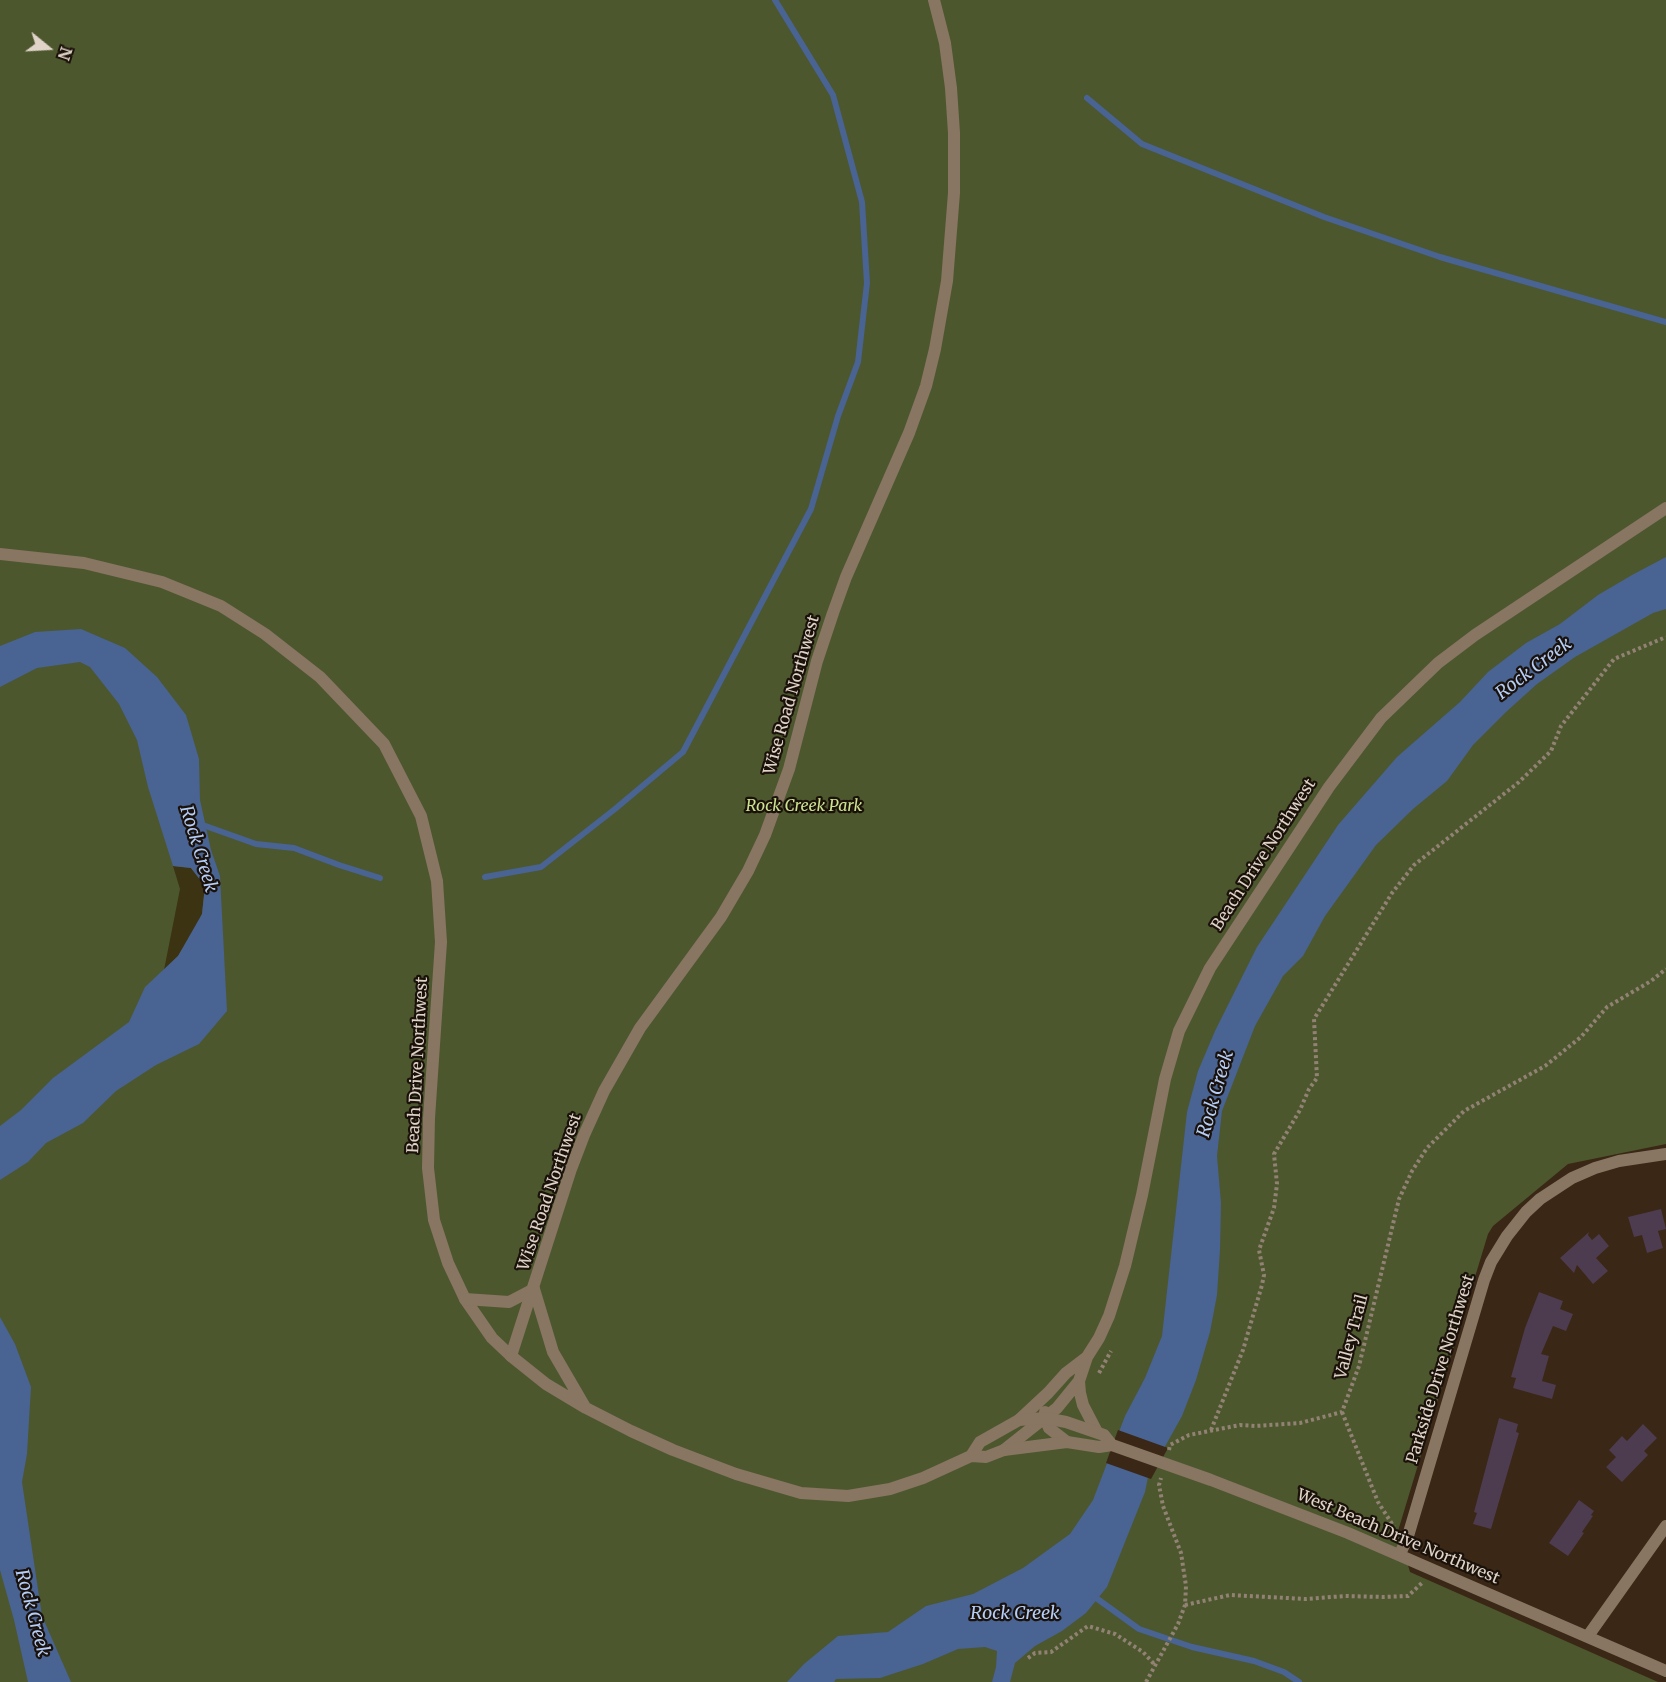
<!DOCTYPE html>
<html>
<head>
<meta charset="utf-8">
<style>
  body { margin:0 }
  #map { position:relative; width:1666px; height:1682px; overflow:hidden; background:#3a2715; font-family:Merriweather,serif }
  canvas { display:block }
  .north { position:absolute; left:18px; top:18px; width:60px; height:60px; -webkit-text-stroke:4px #1a120a; paint-order:stroke; rotate:108deg; font-size:16px; font-weight:700; line-height:24px; text-align:center; color:#e0d3c8 }
  .north::after { content:''; display:block; margin:auto; width:21px; height:27px; background:#e0d3c8; clip-path:polygon(50% 0,100% 100%,50% 72%,0 100%) }
</style>
</head>
<body>
<div id="map">
<canvas width="1666" height="1682"></canvas>
<div class="north">N</div>
</div>
<script>
const ctx = document.querySelector('canvas').getContext('2d');
ctx.lineJoin = 'round';
function fill(path, color) { ctx.fillStyle = color; ctx.fill(path, 'evenodd'); }
const toPath = rows => new Path2D(rows.map(r => 'M' + r).join(''));
function trace(path, color, width, dash) { ctx.strokeStyle = color; ctx.lineWidth = width; ctx.lineCap = dash ? 'butt' : 'round'; ctx.setLineDash(dash || []); ctx.stroke(path); }
function write(font, color, halo, rows, align = 'center') {
  ctx.font = font + ' Merriweather,serif'; ctx.lineWidth = 4.5; ctx.setLineDash([]); ctx.textBaseline = 'middle'; ctx.strokeStyle = halo; ctx.fillStyle = color; for (const [text, x, y, turn = 0] of rows) {
    ctx.save(); ctx.translate(x, y); ctx.rotate((+turn || 0) * Math.PI / 180); ctx.textAlign = isNaN(turn) ? turn : align; if (halo) ctx.strokeText(text, 0, 0); ctx.fillText(text, 0, 0); ctx.restore();
  }
}
fill(toPath([
  [0,0,1666,0,1666,1144,1568,1164,1493,1226,1488,1234,1398,1531,1410,1572,1658,1682,0,1682]
]), '#4c572e');
fill(toPath([
  [173,866,191,868,205,886,202,914,196,927,178,956,164,970,180,889]
]), '#3b3312');
fill(toPath([
  [1666,557,1666,609,1653,613,1575,657,1537,684,1506,712,1473,745,1447,781,1413,809,1376,845,1325,916,1303,956,1283,976,1255,1026,1222,1111,1217,1156,1221,1203,1220,1250,1217,1295,1210,1332,1196,1380,1182,1416,1148,1477,1145,1492,1107,1587,1086,1613,1062,1631,1035,1646,1015,1663,1010,1682,992,1682,996,1667,997,1651,985,1647,958,1649,923,1664,880,1678,836,1679,834,1682,787,1682,804,1664,838,1636,888,1632,926,1606,973,1594,1023,1568,1070,1534,1093,1500,1125,1416,1145,1378,1162,1336,1187,1112,1198,1071,1215,1031,1257,947,1338,825,1397,757,1460,702,1488,672,1526,643,1560,624,1598,595,1632,575],
  [81,629,125,648,157,677,186,715,199,759,200,800,211,850,220,876,227,1011,199,1044,156,1065,116,1091,83,1123,46,1143,28,1162,0,1180,0,1126,21,1110,53,1078,129,1022,145,987,178,956,202,914,205,886,191,868,173,866,148,787,137,740,119,704,90,667,80,662,37,668,0,687,0,646,35,632],
  [0,1317,15,1344,31,1387,27,1454,22,1482,42,1616,71,1682,28,1682,14,1620,0,1570]
]), '#496392');
fill(toPath([
  [1118,1430,1168,1448,1151,1479,1106,1463]
]), '#3a2715');
trace(toPath([
  [1087,98,1142,144,1324,217,1440,257,1666,322],
  [200,824,256,844,294,848,339,865,380,878],
  [485,877,541,867,615,809,683,752,811,509,838,416,858,362,867,283,862,202,833,95,775,0],
  [1092,1595,1139,1629,1192,1647,1254,1661,1284,1672,1299,1682]
]), '#496392', 6);
fill(toPath([
  [1661,1209,1666,1229,1658,1231,1663,1248,1647,1253,1642,1235,1634,1237,1628,1217],
  [1589,1232,1588,1235,1592,1240,1599,1234,1609,1246,1596,1258,1608,1271,1593,1284,1577,1265,1574,1273,1560,1258],
  [1539,1292,1563,1301,1560,1309,1573,1314,1566,1331,1553,1326,1541,1354,1549,1356,1542,1381,1556,1385,1552,1399,1513,1388,1516,1378,1511,1377,1525,1328],
  [1499,1418,1518,1424,1516,1432,1519,1433,1491,1529,1473,1524,1477,1513,1474,1512],
  [1643,1424,1657,1438,1644,1451,1648,1455,1622,1482,1606,1467,1616,1457,1609,1450,1622,1436,1627,1441],
  [1579,1500,1594,1511,1591,1515,1593,1516,1582,1532,1584,1533,1568,1556,1549,1543]
]), '#4d3b4f');
trace(toPath([
  [1099,1373,1111,1351],
  [1342,1412,1378,1502,1394,1527],
  [1211,1430,1243,1350,1262,1285,1264,1275,1259,1250,1274,1208,1277,1184,1274,1154,1300,1110,1309,1089,1317,1078,1314,1019,1392,893,1414,865,1519,782,1551,751,1561,726,1614,659,1666,637],
  [1169,1450,1170,1445,1189,1435,1240,1425,1255,1426,1300,1423,1342,1412,1359,1366,1399,1199,1412,1171,1427,1148,1464,1111,1545,1066,1581,1037,1607,1007,1651,981,1666,969],
  [1185,1605,1230,1595,1306,1599,1345,1596,1384,1597,1408,1596,1423,1582],
  [1028,1658,1035,1653,1051,1652,1088,1626,1115,1634,1143,1652,1155,1665],
  [1146,1682,1178,1624,1185,1605,1186,1586,1181,1553,1163,1506,1159,1485,1161,1478]
]), '#928274', 4, [3, 3]);
trace(toPath([
  [0,554,84,563,162,582,221,606,265,634,320,677,384,744,421,816,437,881,441,942,429,1118,428,1168,434,1220,448,1263,465,1299,492,1338,511,1356],
  [1079,1381,1080,1393,1083,1405,1097,1432],
  [1045,1412,1045,1418,1049,1428,1067,1442],
  [1019,1420,1048,1393,1066,1373,1087,1357],
  [1004,1450,1057,1408,1079,1381,1087,1357,1099,1338,1109,1316,1125,1266,1142,1195,1165,1079,1179,1031,1210,968,1329,787,1381,718,1438,663,1475,635,1666,508]
]), '#887562', 12);
trace(toPath([
  [465,1299,509,1302,534,1289],
  [1400,1554,1408,1536,1484,1280,1491,1262,1507,1236,1526,1212,1540,1199,1572,1178,1595,1168,1619,1161,1666,1154],
  [1588,1636,1666,1526]
]), '#887562', 12);
trace(toPath([
  [934,0,945,43,951,88,954,133,954,193,947,281,935,349,926,386,909,433,846,577,833,613,817,661,789,769,765,835,748,871,721,917,640,1028,604,1091,584,1135,571,1169,511,1356,546,1384,586,1408,631,1431,673,1450,736,1474,801,1493,848,1496,890,1489,923,1478,971,1456,986,1457,1004,1450,1067,1442,1099,1447,1112,1445,1211,1480,1348,1533,1666,1671],
  [534,1289,553,1352,585,1407],
  [971,1456,980,1442,1019,1420,1045,1418,1066,1422,1104,1435,1112,1445]
]), '#887562', 12);
write('16px', '#e0d3c8', '#1a120a', [
  ["Wise Road Northwest",792,695,-74],
  ["Beach Drive Northwest",1264,855,-57],
  ["Beach Drive Northwest",418,1065,-87],
  ["Wise Road Northwest",550,1192,-71],
  ["Valley Trail",1352,1337,-75],
  ["Parkside Drive Northwest",1441,1369,-73],
  ["West Beach Drive Northwest",1398,1537,23]
]);
write('italic 16px', '#cce38f', '#1a120a', [
  ["Rock Creek Park",804,806]
]);
write('italic 18px', '#b4cdf9', '#1a120a', [
  ["Rock Creek",1534,669,-37],
  ["Rock Creek",198,849,73],
  ["Rock Creek",1216,1094,-74],
  ["Rock Creek",32,1613,75],
  ["Rock Creek",1015,1614]
]);
</script>
</body>
</html>
